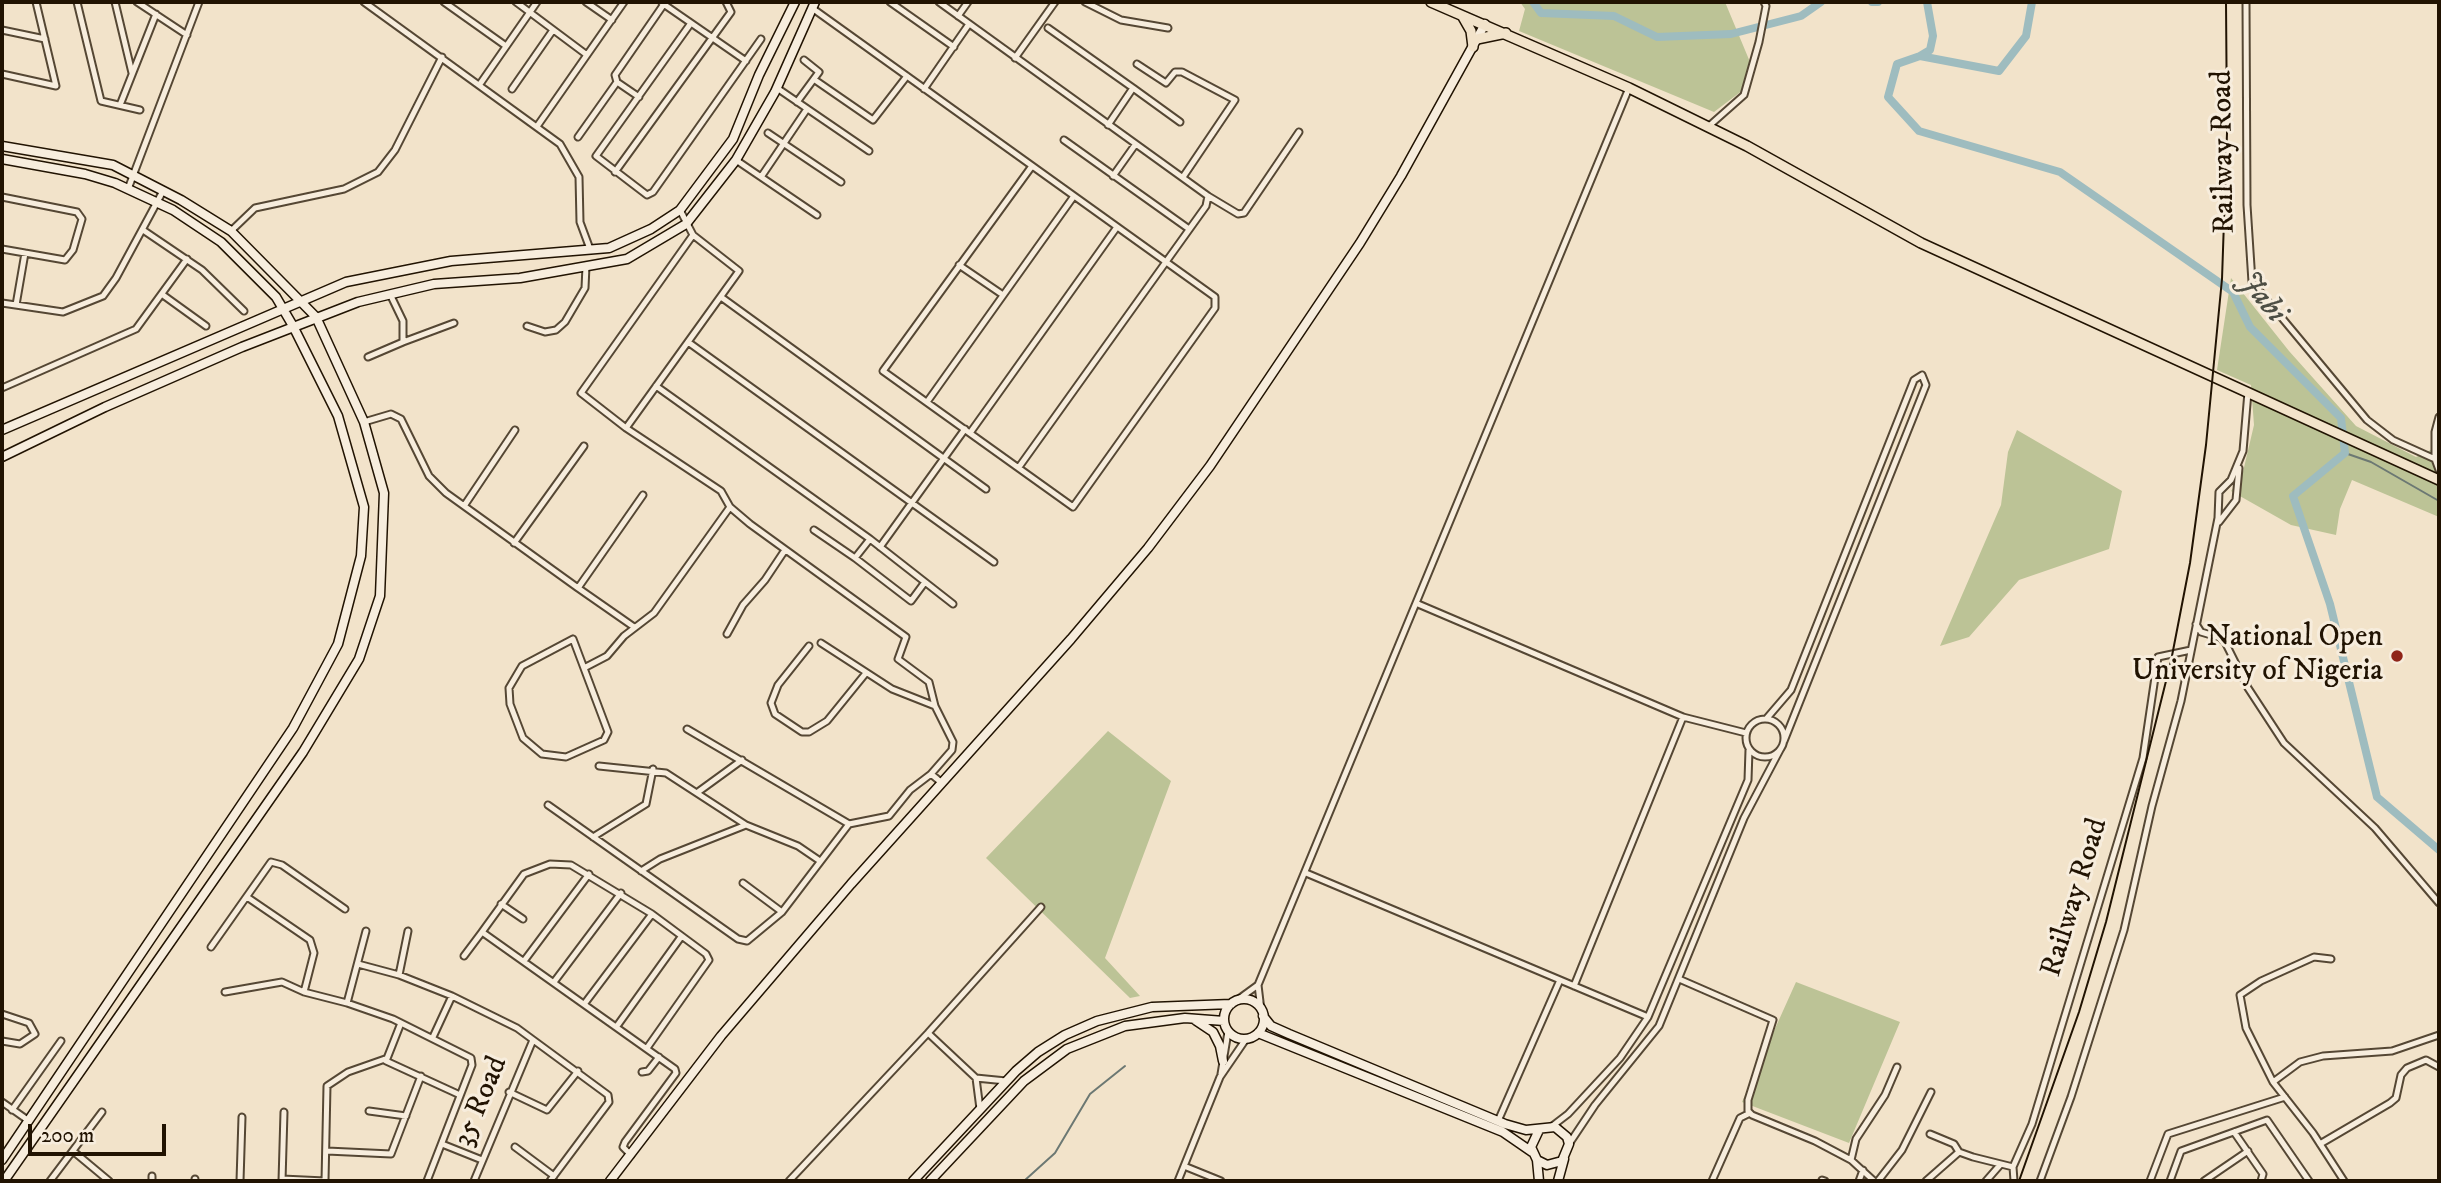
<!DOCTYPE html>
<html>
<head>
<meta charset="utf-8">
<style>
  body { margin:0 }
  #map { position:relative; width:2441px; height:1183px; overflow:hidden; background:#f2e3ca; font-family:"IM FELL DW Pica",serif }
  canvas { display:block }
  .frame { position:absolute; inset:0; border:4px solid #211302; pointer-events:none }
  .scale { position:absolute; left:28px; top:1124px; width:138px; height:32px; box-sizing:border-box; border:4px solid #211302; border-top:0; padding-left:9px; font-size:21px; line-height:24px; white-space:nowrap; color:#211302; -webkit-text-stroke:5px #f7eddd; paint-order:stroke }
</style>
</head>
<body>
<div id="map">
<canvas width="2441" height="1183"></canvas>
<div class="frame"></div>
<div class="scale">200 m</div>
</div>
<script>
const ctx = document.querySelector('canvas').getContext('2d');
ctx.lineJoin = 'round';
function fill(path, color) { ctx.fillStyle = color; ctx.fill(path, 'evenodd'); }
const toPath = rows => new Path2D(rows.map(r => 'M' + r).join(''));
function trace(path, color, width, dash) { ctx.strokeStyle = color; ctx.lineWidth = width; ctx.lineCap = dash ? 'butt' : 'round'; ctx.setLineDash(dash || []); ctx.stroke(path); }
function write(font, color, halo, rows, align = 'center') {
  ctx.font = font + ' "IM FELL DW Pica",serif'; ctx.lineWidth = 6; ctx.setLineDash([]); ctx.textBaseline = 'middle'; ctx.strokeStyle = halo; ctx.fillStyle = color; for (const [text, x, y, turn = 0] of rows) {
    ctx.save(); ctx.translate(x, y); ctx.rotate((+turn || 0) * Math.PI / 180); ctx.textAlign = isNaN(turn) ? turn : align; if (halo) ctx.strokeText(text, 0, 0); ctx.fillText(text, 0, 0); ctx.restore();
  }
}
fill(toPath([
  [1520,2,1725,2,1750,62,1747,87,1714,112,1519,31,1525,9],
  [2231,278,2289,351,2356,426,2416,457,2439,446,2439,517,2352,480,2340,509,2336,535,2291,525,2231,491,2242,476,2254,425,2251,385,2217,370],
  [2017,430,2122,491,2109,549,2019,580,1969,637,1940,646,2001,505,2008,452],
  [1108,731,1171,781,1105,958,1140,996,1130,998,986,858],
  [1796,982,1900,1022,1849,1143,1742,1102]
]), '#bcc396');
trace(toPath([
  [2345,453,2371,462,2439,501],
  [1024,1181,1055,1153,1090,1094,1125,1066]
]), '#6c7873', 2);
trace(toPath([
  [1533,2,1541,13,1614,16,1657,37,1731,34,1801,16,1821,2],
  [1872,2,1878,2],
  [2032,2,2026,36,1999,71,1920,56,1897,64,1888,97,1919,131,2060,172,2233,292,2250,327,2341,418,2345,453,2293,496,2330,604,2377,797,2439,850],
  [1920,56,1930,50,1933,36,1927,2]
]), '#9ebcbf', 8);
const street = toPath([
  [77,2,101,101,140,110],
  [115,2,132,73],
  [137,2,187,35],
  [364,2,560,144,579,177,580,222,590,249],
  [444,2,506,46],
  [516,2,587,55],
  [586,2,612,20],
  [890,2,954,47],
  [939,2,1208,196,1206,206,1019,467],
  [1085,2,1121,20,1168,28],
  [2246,2,2247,205,2252,282,2367,420,2393,440,2435,459,2439,470],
  [662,3,746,61],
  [812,8,1215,297,1215,308,1073,507,883,371,1032,166],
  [958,16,968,2],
  [691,23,596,156,647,195,653,192,761,39],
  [1048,28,1133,88,1108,125],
  [2,30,45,39],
  [1015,58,1055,2],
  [1137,64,1166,83,1175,72,1182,72,1235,100,1183,177],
  [2,74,56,86,36,2],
  [815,80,873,120,907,76],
  [480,84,537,2],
  [777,88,869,151],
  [1133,88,1180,122],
  [512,89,553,30],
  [924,89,969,24],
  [639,97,617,82,615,75,664,4],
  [797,102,819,72,804,60],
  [120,105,156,14],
  [538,125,624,2],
  [1709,126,1744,95,1759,42,1766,6,1764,2],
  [768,133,841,182],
  [578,137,617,82],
  [1064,140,1189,229],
  [736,160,761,177,807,109],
  [615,172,731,12,726,2],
  [1113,176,1135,145],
  [761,177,817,215],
  [128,189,199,2],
  [1208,196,1238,214,1244,213,1299,132],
  [2,197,77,212,82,219,73,250,65,260,2,249],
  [143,230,202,270,244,311],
  [231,231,255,208,344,189,378,172,395,150,442,57],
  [693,235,581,393,626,428,721,491,730,507,750,524,906,637,898,659,929,682,935,706,953,742,952,750,931,774],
  [959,265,1003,295],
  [163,295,206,326],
  [721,297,986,489],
  [2,303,63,312,103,296,116,278,163,191],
  [16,305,25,253],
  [527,326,545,332,556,330,565,322,585,288,586,266],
  [403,342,454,323],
  [688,342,994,562],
  [368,357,403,342,403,321,390,294],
  [656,386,870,539,953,604],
  [2,388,136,329,187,259],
  [927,402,1074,196],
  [364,422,391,414,401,419,429,476,446,493,578,588,643,495],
  [626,428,739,271,693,235,680,210],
  [970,433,1117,227],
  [2435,459,2435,432,2439,417],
  [464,506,515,430],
  [2219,522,2236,500,2239,468],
  [814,530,855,558,870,539],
  [514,543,584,446],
  [880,547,965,429],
  [855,558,911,601,925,582],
  [578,588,634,627],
  [1418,604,1683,717,1746,733],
  [2196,624,2201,632,2221,638,2225,642,2248,688,2284,743,2375,828,2439,903],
  [727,634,743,605,765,580,785,550],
  [573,639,608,732,604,740,566,757,542,754,523,738,510,704,509,688,522,666,573,639],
  [821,643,892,689,935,706],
  [809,646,778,685,771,703,775,714,802,732,809,732,827,721,866,673],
  [584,668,607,656,624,636,654,613,730,507],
  [1767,718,1791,690,1914,380,1922,375,1926,385,1784,741],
  '1746 738a19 19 0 1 1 38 0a19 19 0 1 1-38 0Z',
  [687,729,849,824],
  [599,766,666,773,746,825],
  [698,792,742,760],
  [548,805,738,939,747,941,782,912,849,824,889,816,910,790,931,774,942,783],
  [593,837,646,804,653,769],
  [641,871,660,859,746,825,798,846,820,861],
  [1306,873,1648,1017],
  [743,883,782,912],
  [247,897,310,940,314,953,304,992],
  [501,904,523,919],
  [482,932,524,874,550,864,571,865,652,914,706,954,709,960,647,1048],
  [211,947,271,862,282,865,345,909],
  [464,956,482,932,675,1069,676,1073,625,1142,623,1147,631,1155],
  [2331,959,2314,957,2261,981,2240,995,2246,1028,2273,1082,2313,1133,2344,1181],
  [524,961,589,874],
  [358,964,399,975,452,996,517,1028,608,1095,609,1102,550,1181],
  [399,975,408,931],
  [1679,979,1773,1020,1748,1100,1748,1111,1752,1115,1815,1141,1851,1160,1874,1181],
  [554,982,621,893],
  [1574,986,1683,717],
  [225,992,282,982,304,992,347,1003,393,1019,471,1058,472,1065,427,1181],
  [1236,1001,1258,985],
  [347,1003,366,931],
  [585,1003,652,914],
  [1261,1010,1258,985,1629,88],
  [2,1014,29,1023,35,1034,20,1044,2,1041],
  [401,1023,386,1061,460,1095],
  [617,1026,681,937],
  [928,1033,976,1078,1006,1081],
  [433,1037,452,996],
  [642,1072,648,1071,659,1057],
  [1221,1074,1228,1032],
  [976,1078,980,1109],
  [2273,1082,2300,1062,2323,1056,2392,1051,2439,1035],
  [509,1092,547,1110,578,1071],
  [2,1102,29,1121],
  [12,1110,61,1041],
  [369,1111,406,1116],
  [1498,1121,1560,980],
  [1551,1127,1568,1114,1620,1058,1648,1017,1748,780,1749,750],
  [2234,1132,2263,1174,2261,1181],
  [1930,1134,1954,1144,1959,1152,1973,1157,2013,1167],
  [442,1144,482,1160],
  [1569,1144,1595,1105,1659,1026,1744,818,1781,748],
  [2320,1144,2390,1103,2396,1098,2401,1075,2407,1068,2426,1060,2439,1067],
  [515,1147,554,1176],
  [73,1151,109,1181],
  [327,1151,391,1154,421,1076],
  [1851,1160,1856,1139,1885,1095,1897,1067],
  [1184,1166,1221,1181],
  [282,1179,325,1181],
  [1822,1180,1825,1181],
  [50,1181,102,1112],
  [152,1181,152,1176],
  [195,1181,195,1179],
  [240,1181,242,1117],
  [282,1181,284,1112],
  [325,1181,327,1086,348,1072,385,1059],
  [474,1181,533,1040],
  [789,1181,928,1033,1041,907],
  [1178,1181,1220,1077,1246,1039],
  [1712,1181,1740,1118,1750,1113],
  [1859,1181,1863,1170],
  [1878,1181,1902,1150,1931,1092],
  [1926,1181,1959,1152],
  [1986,1181,2000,1165],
  [2014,1181,2013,1167,2032,1124,2143,758,2158,657,2191,650],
  [2040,1181,2071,1097,2124,930,2152,806,2181,701,2218,518,2219,492,2231,480,2243,451,2248,392],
  [2150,1181,2168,1134,2285,1097],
  [2170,1181,2181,1151,2267,1120,2309,1181],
  [2204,1181,2248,1151]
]);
const secondary = toPath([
  [2,146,113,165,181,200,231,231,316,317,364,422,384,493,380,596,359,659,303,752,4,1181],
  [2,159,85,174,115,183,173,210,221,242,276,297,293,326,338,416,364,507,361,556,338,644,293,728,2,1160],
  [2,430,346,282,451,261,609,248,651,229,680,210,733,139,759,75,795,2],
  [2,457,105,407,242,347,358,302,434,284,520,278,627,259,686,224,736,160,775,92,815,2],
  '1224 1019a20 20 0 1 1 40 0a20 20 0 1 1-40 0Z',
  [1263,1016,1271,1026,1289,1034,1505,1124,1526,1130,1555,1127,1567,1137,1569,1144,1562,1161,1547,1165,1537,1160,1531,1147,1539,1130],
  [1195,1020,1213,1032,1220,1046,1223,1061],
  [1258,1033,1503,1132,1532,1152],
  [1537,1160,1539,1181],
  [610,1181,721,1036,851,884,1071,639,1148,548,1210,466,1360,243,1401,176,1485,24],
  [913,1181,1016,1071,1038,1052,1065,1035,1097,1021,1152,1007,1231,1004],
  [930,1181,1024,1081,1067,1049,1125,1026,1185,1018,1224,1021],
  [1558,1181,1564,1159]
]);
const primary = toPath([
  [1431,2,1629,88,1747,146,1921,243,2439,480],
  [1463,17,1471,31,1473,47],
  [1477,39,1506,33]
]);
trace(street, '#554734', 9);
trace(secondary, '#211302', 11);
trace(primary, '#211302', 12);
trace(street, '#f7eddd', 5);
trace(secondary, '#f7eddd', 8);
trace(primary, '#f2e3ca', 9);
trace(toPath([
  [2019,1181,2079,1012,2106,922,2171,661,2190,563,2206,445,2222,279,2227,133,2226,2]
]), '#211302', 2);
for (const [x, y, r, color] of [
  [2397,656,7,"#8f2418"]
]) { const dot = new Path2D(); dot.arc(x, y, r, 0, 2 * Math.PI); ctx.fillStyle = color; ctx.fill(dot); trace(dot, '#f7eddd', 2.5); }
write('30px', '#211302', '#f7eddd', [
  ["Railway Road",2225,152,-91],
  ["Railway Road",2076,898,-73],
  ["35 Road",482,1102,-67]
]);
write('30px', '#211302', '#f7eddd', [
  ["National Open",2383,639],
  ["University of Nigeria",2383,673]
], 'right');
write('italic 32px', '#4d4e44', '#f7eddd', [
  ["Jabi",2261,298,51]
]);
</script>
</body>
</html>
